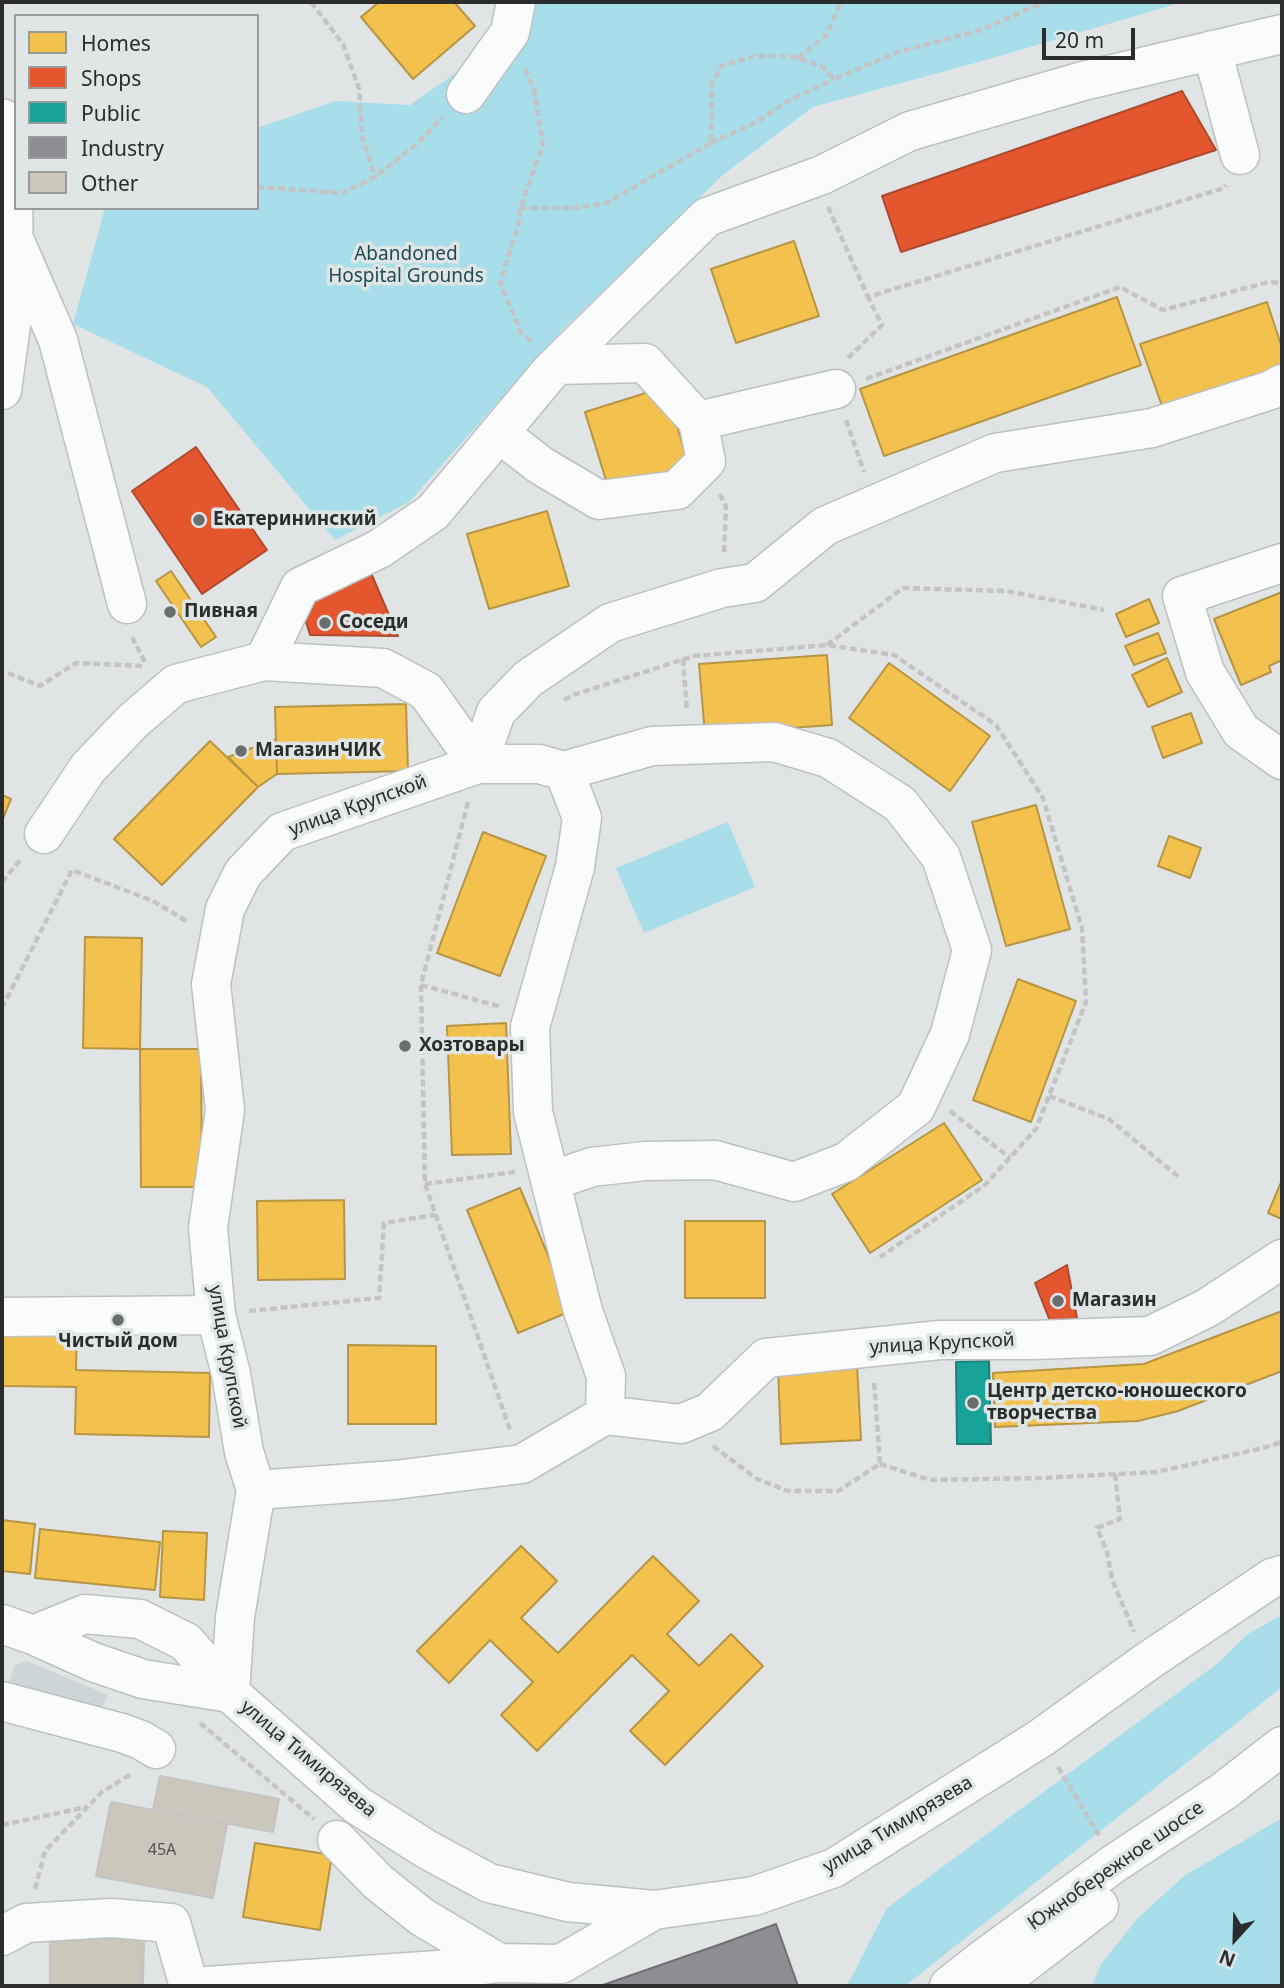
<!DOCTYPE html>
<html>
<head>
<meta charset="utf-8">
<style>
  body { margin:0 }
  #map { position:relative; width:1284px; height:1988px; overflow:hidden; background:#e1e4e5; font-family:"Noto Sans",sans-serif }
  canvas { display:block }
  .frame { position:absolute; inset:0; border:4px solid #2b2d2d; pointer-events:none }
  .legend { position:absolute; left:14px; top:14px; width:245px; height:196px; box-sizing:border-box; background:#e0e5e6; border:2px solid #989b9c; margin:0; padding:9px 12px; list-style:none; font-size:21px; color:#2b2d2d }
  .legend li { display:flex; align-items:center; gap:14px; height:35px }
  .legend b { width:35px; border:2px solid #989b9c }
  .north { position:absolute; left:1200px; top:1904px; width:70px; height:70px; -webkit-text-stroke:5px #e0e5e6; paint-order:stroke; rotate:202deg; font-size:19px; font-weight:700; line-height:28px; text-align:center; color:#2b2d2d }
  .north::after { content:''; display:block; margin:auto; width:24px; height:32px; background:#2b2d2d; clip-path:polygon(50% 0,100% 100%,50% 72%,0 100%) }
  .scale { position:absolute; left:1042px; top:28px; width:93px; height:32px; box-sizing:border-box; border:4px solid #2b2d2d; border-top:0; padding-left:9px; font-size:21px; line-height:24px; white-space:nowrap; color:#2b2d2d; -webkit-text-stroke:5px #e0e5e6; paint-order:stroke }
</style>
</head>
<body>
<div id="map">
<canvas width="1284" height="1988"></canvas>
<div class="frame"></div>
<ul class="legend">
<li><b style="height:19px;background:#f2c14e"></b>Homes</li>
<li><b style="height:19px;background:#e4572e"></b>Shops</li>
<li><b style="height:19px;background:#17a398"></b>Public</li>
<li><b style="height:19px;background:#8d8d92"></b>Industry</li>
<li><b style="height:19px;background:#cbc8bb"></b>Other</li>
</ul>
<div class="north">N</div>
<div class="scale">20 m</div>
</div>
<script>
const ctx = document.querySelector('canvas').getContext('2d');
ctx.lineJoin = 'round';
function fill(path, color) { ctx.fillStyle = color; ctx.fill(path, 'evenodd'); }
const toPath = rows => new Path2D(rows.map(r => 'M' + r).join(''));
function trace(path, color, width, dash) { ctx.strokeStyle = color; ctx.lineWidth = width; ctx.lineCap = dash ? 'butt' : 'round'; ctx.setLineDash(dash || []); ctx.stroke(path); }
function write(font, color, halo, rows, align = 'center') {
  ctx.font = font + ' "Noto Sans",sans-serif'; ctx.lineWidth = 7; ctx.setLineDash([]); ctx.textBaseline = 'middle'; ctx.strokeStyle = halo; ctx.fillStyle = color; for (const [text, x, y, turn = 0] of rows) {
    ctx.save(); ctx.translate(x, y); ctx.rotate((+turn || 0) * Math.PI / 180); ctx.textAlign = isNaN(turn) ? turn : align; if (halo) ctx.strokeText(text, 0, 0); ctx.fillText(text, 0, 0); ctx.restore();
  }
}
fill(toPath([
  [27,1661,108,1695,99,1714,50,1709,9,1681,15,1665]
]), '#cdd5d7');
fill(toPath([
  [506,2,1183,2,986,60,813,107,724,174,562,330,409,502,335,540,207,387,73,324,105,208,257,208,257,128,335,101,410,105,490,49],
  [728,822,755,887,644,933,616,868],
  [1282,1615,1282,1687,905,1986,847,1986,887,1908,1218,1663,1248,1634],
  [1282,1818,1282,1986,1092,1986,1101,1964,1138,1918,1184,1876]
]), '#a7dee9');
const homes = toPath([
  [379,2,454,2,475,26,413,79,361,17,379,2],
  [794,241,819,316,736,343,711,269,794,241],
  [1117,297,1141,365,884,456,860,389,1117,297],
  [1267,302,1282,348,1282,366,1162,406,1140,344,1267,302],
  [665,387,689,465,609,490,585,412,665,387],
  [547,511,569,586,489,609,467,534,547,511],
  [171,571,216,637,201,647,156,581,171,571],
  [1282,592,1282,660,1269,666,1271,672,1241,685,1214,619,1282,592],
  [1149,599,1159,623,1126,637,1116,614,1149,599],
  [1158,633,1166,653,1134,665,1125,646,1158,633],
  [827,655,832,725,705,734,699,664,827,655],
  [1167,658,1182,692,1148,707,1132,675,1167,658],
  [889,663,990,736,950,791,849,718,889,663],
  [406,704,408,771,277,774,275,707,406,704],
  [1191,713,1202,743,1163,758,1152,727,1191,713],
  [276,739,277,774,258,787,228,757,276,739],
  [210,741,258,787,162,885,114,839,210,741],
  [2,795,11,799,2,821,2,795],
  [1036,805,1070,929,1006,946,972,822,1036,805],
  [483,832,546,856,500,976,437,953,483,832],
  [1169,836,1201,848,1190,878,1158,866,1169,836],
  [85,937,142,938,140,1049,83,1048,85,937],
  [1018,979,1076,1001,1031,1122,973,1100,1018,979],
  [506,1023,511,1154,452,1155,447,1026,506,1023],
  [140,1049,201,1049,202,1187,141,1187,140,1049],
  [944,1123,982,1180,870,1253,832,1194,944,1123],
  [1282,1180,1282,1219,1268,1213,1282,1180],
  [520,1188,571,1311,518,1333,467,1210,520,1188],
  [344,1200,345,1279,258,1280,257,1201,344,1200],
  [685,1221,765,1221,765,1298,685,1298,685,1221],
  [1282,1311,1282,1371,1178,1411,1138,1421,995,1427,993,1373,1144,1364,1282,1311],
  [2,1322,77,1323,76,1370,210,1373,209,1437,75,1434,76,1387,2,1386,2,1322],
  [348,1345,436,1346,436,1424,348,1424,348,1345],
  [857,1364,861,1440,781,1444,778,1367,857,1364],
  [2,1520,35,1524,30,1574,2,1571,2,1520],
  [40,1529,160,1542,155,1590,35,1578,40,1529],
  [163,1531,207,1533,204,1600,160,1597,163,1531],
  [521,1546,557,1581,521,1618,558,1653,653,1556,699,1601,667,1634,699,1666,731,1634,763,1666,665,1765,630,1731,669,1691,632,1655,537,1751,501,1715,533,1682,490,1640,449,1683,417,1651,521,1546],
  [255,1843,332,1855,320,1930,243,1917,255,1843]
]);
fill(homes, '#f2c14e');
trace(homes, '#b69544', 2);
const shops = toPath([
  [1182,91,1216,150,901,252,882,196,1182,91],
  [196,447,267,550,202,594,132,491,196,447],
  [371,573,398,636,310,635,300,602,371,573],
  [1067,1265,1077,1318,1050,1321,1035,1283,1067,1265]
]);
fill(shops, '#e4572e');
trace(shops, '#ac4a2e', 2);
const public = toPath([
  [989,1361,991,1444,957,1444,956,1362,989,1361]
]);
fill(public, '#17a398');
trace(public, '#1d8078', 2);
const industry = toPath([
  [776,1924,798,1986,600,1986,721,1944,776,1924]
]);
fill(industry, '#8d8d92');
trace(industry, '#707074', 2);
const building = toPath([
  [160,1776,279,1799,273,1832,153,1810,160,1776],
  [111,1802,227,1824,213,1898,96,1876,111,1802],
  [50,1937,144,1938,143,1986,50,1986,50,1937]
]);
fill(building, '#cbc8bb');
trace(building, '#c2c4c3', 2);
const minor = toPath([
  [1212,50,1240,155],
  [466,94,510,32,516,2],
  [2,118,13,178,14,304,2,390],
  [14,239,58,340,127,604],
  [557,365,645,363,698,421,836,389],
  [499,433,540,465,599,500,677,490,706,461,698,421],
  [1282,563,1182,596,1205,672,1241,731,1282,760],
  [264,661,300,587,379,549,433,512,550,372,707,217,822,175,910,131,1083,81,1282,34],
  [478,764,496,712,528,679,610,623,722,588,755,583,825,526,995,453,1152,428,1271,390,1282,384],
  [44,834,88,768,133,721,176,684,264,661,383,668,426,691,478,764],
  [551,1181,592,1167,645,1161,715,1160,794,1182,846,1162,916,1107,950,1034,972,950,941,857,900,804,828,758,774,742,652,746,564,771],
  [2,1317,216,1315],
  [605,1415,681,1424,710,1412,766,1358,940,1340,1033,1340,1150,1336,1207,1308,1282,1259],
  [2,1624,33,1635,93,1662,143,1679,230,1693],
  [33,1635,85,1614,140,1619,186,1642,230,1693,357,1805,426,1849,489,1883,568,1902,654,1910,754,1896,834,1868,1041,1738,1148,1661,1272,1578,1282,1575],
  [230,1693,235,1617,256,1490,244,1452,231,1374,216,1315,208,1228,225,1110,211,984,225,909,243,873,282,832,478,764,539,764,564,771,582,818,575,867,530,1027,533,1112,583,1311,606,1376,605,1415,522,1464,395,1480,256,1490],
  [2,1701,122,1733,141,1740,156,1749],
  [337,1840,378,1882,422,1917,499,1963],
  [2,1936,26,1923,111,1918,171,1923,189,1986],
  [207,1986,452,1969,499,1963,561,1964,654,1910]
]);
const highway = toPath([
  [949,1986,987,1956,1115,1863,1224,1791,1282,1746],
  [995,1986,1099,1906]
]);
trace(minor, '#bdc0c0', 41);
trace(highway, '#bdc0c0', 41);
trace(toPath([
  [311,2,343,44,359,89,362,136,375,177],
  [798,58,826,36,841,2],
  [525,69,534,89,543,145,520,208,518,227,500,282,521,332,532,342],
  [711,143,757,122,786,102,834,79],
  [257,187,342,193,375,177,417,144,443,117],
  [828,207,868,297,1224,188,1226,185],
  [520,208,576,208,606,203,711,143,712,84,721,66,755,56,782,56,798,58,821,66,834,79,898,52,981,30,1044,2],
  [848,358,882,325,868,297],
  [866,379,1120,287,1163,310,1269,282,1282,283],
  [846,420,864,472],
  [720,494,726,507,724,554],
  [132,637,146,664],
  [827,645,903,588,1006,591,1104,610],
  [683,659,687,711],
  [8,673,40,686,76,663,145,666],
  [564,700,573,695,694,656,827,645,894,655,996,725,1043,798,1082,928,1086,1002,1036,1129,985,1185,877,1259],
  [468,802,421,985,425,1184,510,1430],
  [2,882,22,858],
  [421,985,502,1007],
  [2,1008,72,870,153,901,188,922],
  [1049,1096,1109,1119,1180,1178],
  [950,1111,1010,1158],
  [425,1184,515,1172],
  [249,1311,379,1298,384,1223,435,1215],
  [713,1446,757,1479,788,1491,838,1491,880,1464,874,1381],
  [880,1464,930,1480,1041,1478,1157,1472,1263,1448,1282,1442],
  [1115,1474,1120,1519,1097,1528,1107,1552,1112,1579,1134,1632],
  [200,1723,314,1819],
  [1058,1767,1099,1835],
  [2,1825,87,1807],
  [35,1889,45,1851,102,1792,131,1774]
]), '#c4c4c4', 4.5, [7, 3.5]);
trace(minor, '#fafbfb', 38);
trace(highway, '#fafbfb', 38);
for (const [x, y, r, color] of [
  [199,520,7,"#6b6d6d"],
  [170,612,7,"#6b6d6d"],
  [325,623,7,"#6b6d6d"],
  [241,751,7,"#6b6d6d"],
  [405,1046,7,"#6b6d6d"],
  [1058,1301,7,"#6b6d6d"],
  [118,1320,7,"#6b6d6d"],
  [973,1403,7,"#6b6d6d"]
]) { const dot = new Path2D(); dot.arc(x, y, r, 0, 2 * Math.PI); ctx.fillStyle = color; ctx.fill(dot); trace(dot, '#e0e5e6', 2.5); }
write('16px', '#535450', null, [
  ["45А",162,1850]
]);
write('19px', '#1f4c54', '#e0e5e6', [
  ["Abandoned",406,255],
  ["Hospital Grounds",406,277]
]);
write('bold 19px', '#2b2d2d', '#e0e5e6', [
  ["Екатерининский",213,520],
  ["Пивная",184,612],
  ["Соседи",339,623],
  ["МагазинЧИК",255,751],
  ["Хозтовары",419,1046],
  ["Магазин",1072,1301],
  ["Чистый дом",118,1342,"center"],
  ["Центр детско-юношеского",987,1392],
  ["творчества",987,1414]
], 'left');
write('19px', '#2b2d2d', '#e0e5e6', [
  ["улица Крупской",358,806,-20],
  ["улица Крупской",942,1344,-3],
  ["улица Крупской",227,1357,80],
  ["улица Тимирязева",308,1759,40],
  ["улица Тимирязева",898,1825,-31],
  ["Южнобережное шоссе",1116,1866,-35]
]);
</script>
</body>
</html>
